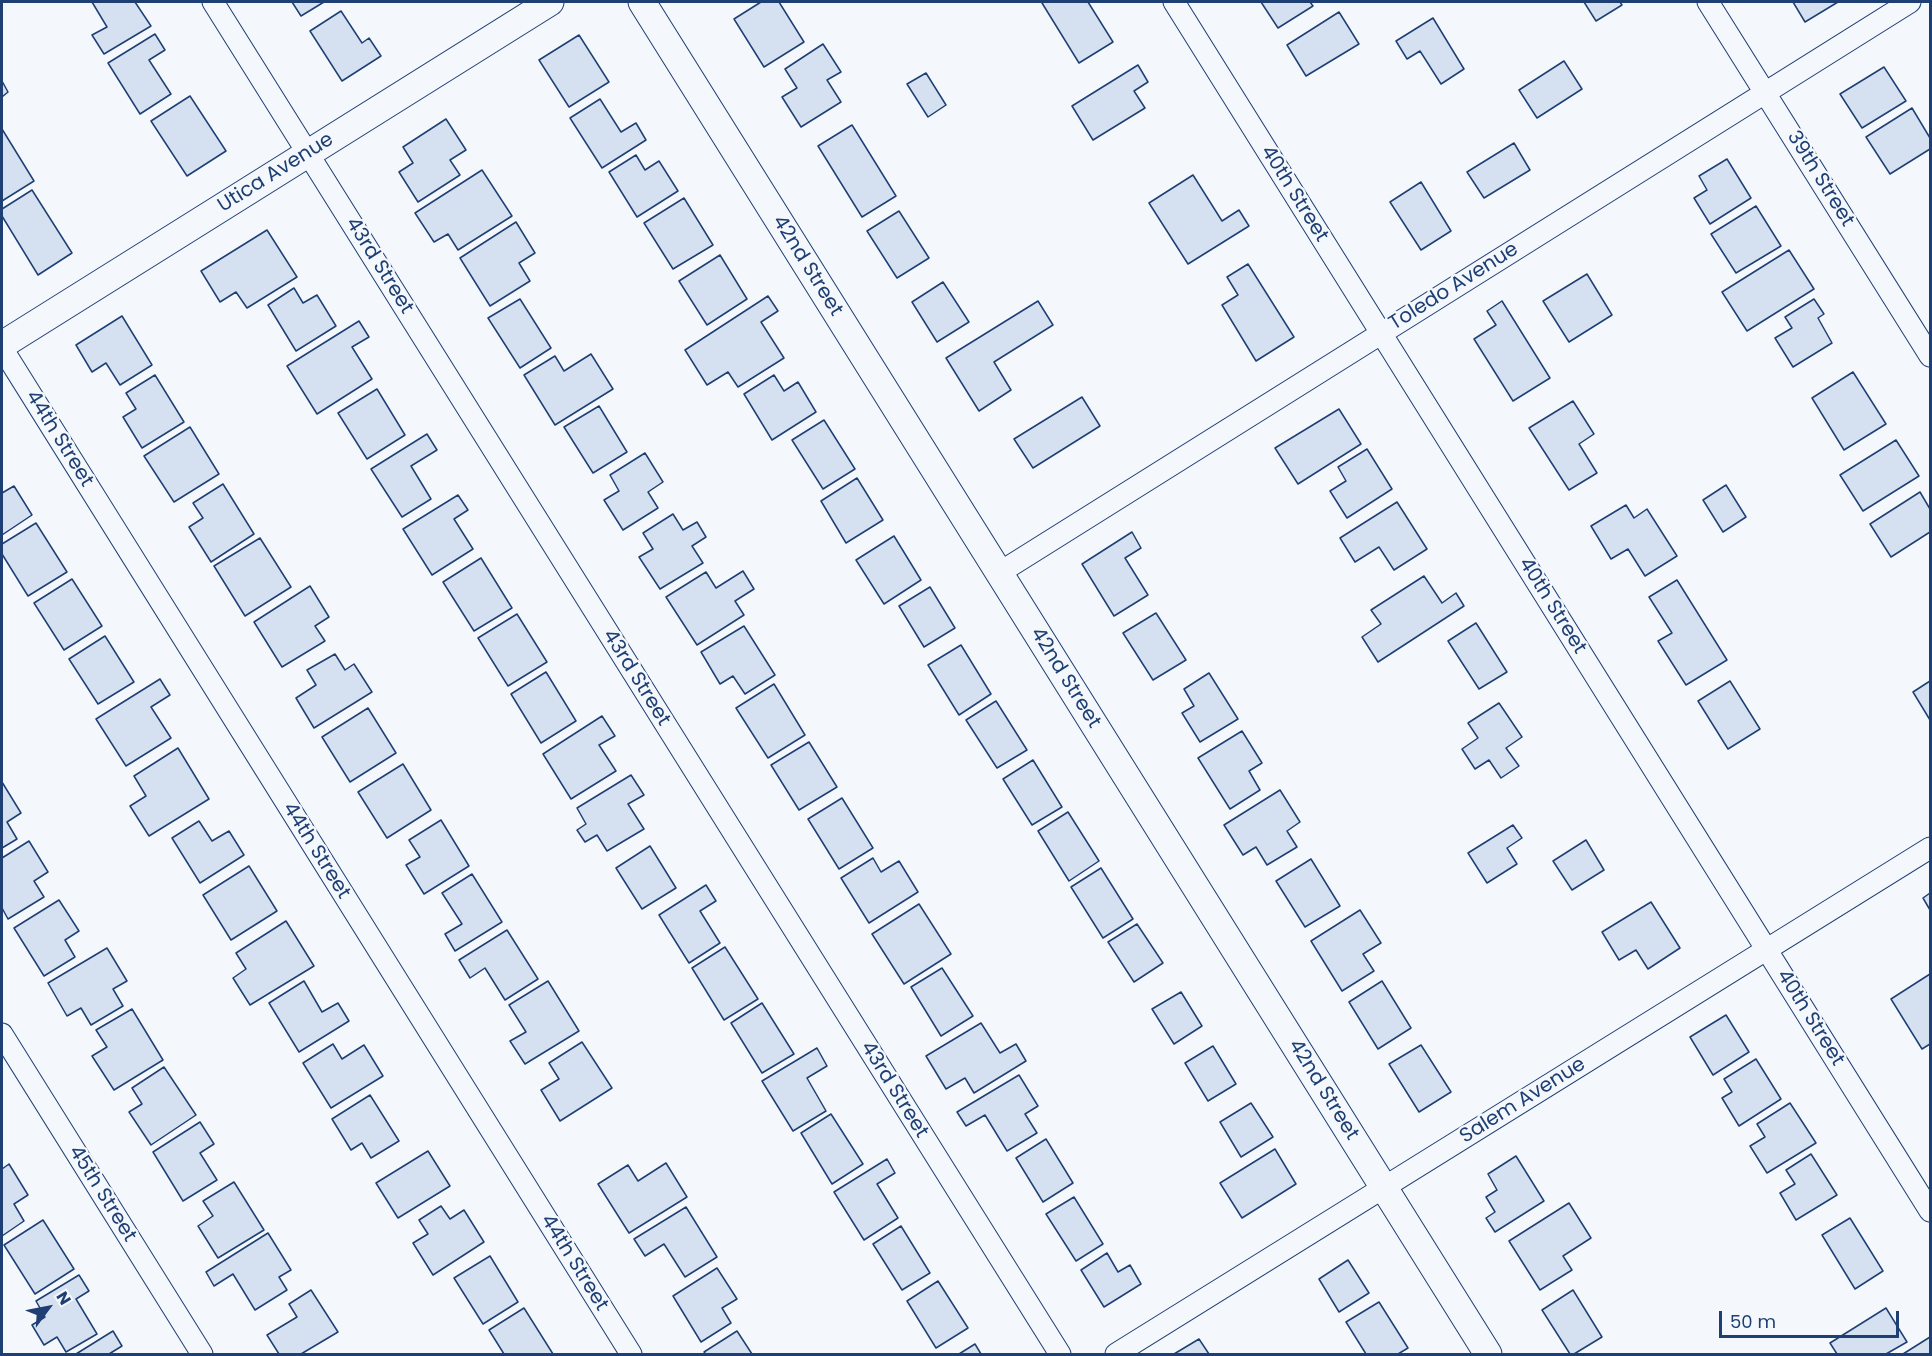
<!DOCTYPE html>
<html>
<head>
<meta charset="utf-8">
<style>
  body { margin:0 }
  #map { position:relative; width:1932px; height:1356px; overflow:hidden; background:#f4f7fb; font-family:Poppins,sans-serif }
  canvas { display:block }
  .frame { position:absolute; inset:0; border:3px solid #1d3f73; pointer-events:none }
  .north { position:absolute; left:18px; top:1278px; width:60px; height:60px; -webkit-text-stroke:4px #f4f7fb; paint-order:stroke; rotate:58deg; font-size:16px; font-weight:700; line-height:24px; text-align:center; color:#1d3f73 }
  .north::after { content:''; display:block; margin:auto; width:21px; height:27px; background:#1d3f73; clip-path:polygon(50% 0,100% 100%,50% 72%,0 100%) }
  .scale { position:absolute; left:1719px; top:1311px; width:180px; height:27px; box-sizing:border-box; border:3px solid #1d3f73; border-top:0; padding-left:8px; font-size:18px; line-height:21px; white-space:nowrap; color:#1d3f73; -webkit-text-stroke:4px #f4f7fb; paint-order:stroke }
</style>
</head>
<body>
<div id="map">
<canvas width="1932" height="1356"></canvas>
<div class="frame"></div>
<div class="north">N</div>
<div class="scale">50 m</div>
</div>
<script>
const ctx = document.querySelector('canvas').getContext('2d');
ctx.lineJoin = 'round';
function fill(path, color) { ctx.fillStyle = color; ctx.fill(path, 'evenodd'); }
const toPath = rows => new Path2D(rows.map(r => 'M' + r).join(''));
function trace(path, color, width, dash) { ctx.strokeStyle = color; ctx.lineWidth = width; ctx.lineCap = dash ? 'butt' : 'round'; ctx.setLineDash(dash || []); ctx.stroke(path); }
function write(font, color, halo, rows, align = 'center') {
  ctx.font = font + ' Poppins,sans-serif'; ctx.lineWidth = 4.5; ctx.setLineDash([]); ctx.textBaseline = 'middle'; ctx.strokeStyle = halo; ctx.fillStyle = color; for (const [text, x, y, turn = 0] of rows) {
    ctx.save(); ctx.translate(x, y); ctx.rotate((+turn || 0) * Math.PI / 180); ctx.textAlign = isNaN(turn) ? turn : align; if (halo) ctx.strokeText(text, 0, 0); ctx.fillText(text, 0, 0); ctx.restore();
  }
}
const building = toPath([
  [92,2,135,2,151,26,104,54,92,35,107,27,92,2],
  [292,2,324,2,301,16,292,2],
  [761,2,779,2,804,42,764,67,734,19,761,2],
  [1044,2,1088,2,1113,42,1079,63,1042,3,1044,2],
  [1261,2,1310,2,1313,6,1278,28,1261,2],
  [1584,2,1620,2,1622,5,1596,21,1584,2],
  [1793,2,1838,2,1805,22,1793,2],
  [341,11,362,43,369,38,381,56,342,81,310,31,341,11],
  [1339,12,1359,44,1306,76,1287,45,1339,12],
  [1433,18,1464,69,1441,84,1420,51,1407,59,1396,41,1433,18],
  [155,34,165,50,149,60,171,94,140,114,108,63,155,34],
  [579,35,609,82,569,107,539,60,579,35],
  [823,44,841,72,827,80,841,102,801,127,782,97,797,88,785,69,823,44],
  [1564,61,1582,89,1537,118,1519,90,1564,61],
  [1138,65,1148,82,1134,91,1145,108,1093,140,1072,106,1138,65],
  [1884,67,1906,101,1862,128,1840,94,1884,67],
  [926,73,946,105,928,117,907,84,926,73],
  [2,81,8,92,2,97,2,81],
  [190,96,226,151,187,176,151,121,190,96],
  [600,99,621,132,636,123,646,140,602,168,570,118,600,99],
  [1912,108,1930,138,1930,149,1890,174,1866,137,1912,108],
  [446,119,466,150,450,160,460,175,418,202,399,172,413,163,403,147,446,119],
  [852,125,896,196,862,217,818,146,852,125],
  [2,129,34,181,2,201,2,129],
  [1514,143,1530,170,1484,198,1467,172,1514,143],
  [636,155,645,170,659,161,678,191,637,217,609,172,636,155],
  [1727,159,1751,198,1710,224,1694,198,1707,190,1699,176,1727,159],
  [482,170,512,216,458,250,448,234,434,242,415,213,482,170],
  [1193,175,1222,221,1239,210,1249,226,1188,264,1149,203,1193,175],
  [1421,182,1451,231,1421,250,1390,202,1421,182],
  [32,190,72,253,38,275,2,216,2,209,32,190],
  [684,198,713,245,673,269,644,223,684,198],
  [1756,206,1781,246,1736,273,1711,234,1756,206],
  [899,211,929,258,897,278,867,231,899,211],
  [516,222,535,253,519,263,530,281,490,306,460,258,516,222],
  [267,230,297,277,247,308,236,292,220,302,201,271,267,230],
  [1789,250,1814,289,1747,331,1722,292,1789,250],
  [720,255,747,299,707,325,679,281,720,255],
  [1248,264,1294,337,1256,361,1222,305,1238,295,1227,277,1248,264],
  [1587,274,1612,315,1569,342,1543,301,1587,274],
  [943,282,969,322,937,342,912,302,943,282],
  [294,288,303,303,317,295,336,326,296,351,268,305,294,288],
  [768,296,778,311,761,322,784,358,738,387,728,372,707,385,685,350,768,296],
  [520,299,551,348,520,368,488,318,520,299],
  [1814,299,1824,314,1818,318,1832,343,1793,367,1775,338,1792,328,1785,317,1814,299],
  [1038,301,1053,325,994,362,1011,390,979,411,946,358,1038,301],
  [1502,301,1550,378,1513,401,1474,339,1496,325,1487,311,1502,301],
  [122,316,152,365,120,385,106,363,92,372,76,345,122,316],
  [359,321,369,337,352,347,372,379,317,414,287,366,359,321],
  [591,354,613,389,555,425,524,375,555,356,564,371,591,354],
  [1853,372,1886,424,1844,450,1812,398,1853,372],
  [155,375,184,422,142,448,123,417,136,409,126,393,155,375],
  [774,375,784,391,798,382,816,412,772,440,744,394,774,375],
  [377,389,405,435,367,459,338,413,377,389],
  [1082,397,1100,426,1033,468,1014,439,1082,397],
  [1573,401,1594,434,1579,444,1597,473,1569,490,1529,428,1573,401],
  [599,406,627,452,593,473,564,427,599,406],
  [1339,409,1361,444,1298,484,1275,448,1339,409],
  [824,420,855,469,823,489,792,440,824,420],
  [190,427,219,474,174,502,144,456,190,427],
  [427,434,437,450,411,466,431,499,402,517,371,469,427,434],
  [1896,440,1919,476,1863,511,1840,475,1896,440],
  [1367,449,1392,489,1347,518,1330,491,1346,481,1338,467,1367,449],
  [645,453,663,482,648,492,658,508,623,530,604,500,619,491,610,475,645,453],
  [857,478,883,520,846,543,821,501,857,478],
  [223,484,254,534,211,562,189,527,203,518,193,503,223,484],
  [1726,485,1746,517,1723,532,1703,500,1726,485],
  [14,486,32,515,2,535,2,493,14,486],
  [1920,492,1930,509,1930,532,1891,557,1870,524,1920,492],
  [458,495,468,510,454,519,473,549,432,575,403,529,458,495],
  [1397,502,1427,549,1394,570,1379,547,1355,562,1340,538,1397,502],
  [1626,505,1634,518,1647,509,1677,556,1645,576,1628,549,1611,559,1591,526,1626,505],
  [673,514,683,530,697,522,706,537,692,546,703,563,660,589,639,557,653,549,643,533,673,514],
  [36,523,67,572,28,596,2,554,2,544,36,523],
  [1132,532,1141,548,1125,558,1148,595,1114,616,1082,564,1132,532],
  [894,536,921,580,884,604,856,560,894,536],
  [260,538,291,587,245,616,214,566,260,538],
  [481,558,512,608,474,631,443,582,481,558],
  [743,571,754,589,735,601,744,615,697,645,666,597,706,572,716,588,743,571],
  [1424,576,1442,603,1456,593,1464,606,1378,662,1362,637,1381,624,1371,610,1424,576],
  [72,579,102,626,64,650,34,603,72,579],
  [1677,580,1727,660,1686,685,1658,641,1672,633,1649,597,1677,580],
  [310,586,329,617,315,626,325,641,282,667,254,622,310,586],
  [930,587,955,628,924,647,899,606,930,587],
  [1156,613,1186,660,1153,680,1123,633,1156,613],
  [517,614,547,662,508,686,478,638,517,614],
  [1476,623,1507,672,1479,689,1448,641,1476,623],
  [744,626,775,675,745,694,733,676,720,684,701,652,744,626],
  [105,636,134,682,98,704,69,659,105,636],
  [961,645,991,694,959,715,928,665,961,645],
  [335,654,345,670,354,664,372,692,314,728,296,698,316,685,307,670,335,654],
  [546,672,576,721,541,743,511,694,546,672],
  [1209,673,1238,719,1200,742,1182,713,1194,706,1184,689,1209,673],
  [160,679,170,695,151,707,171,738,126,766,96,719,160,679],
  [1730,681,1760,729,1728,749,1698,701,1730,681],
  [1930,681,1930,720,1913,692,1930,681],
  [774,684,805,735,768,758,736,708,774,684],
  [996,701,1027,750,997,768,966,720,996,701],
  [1499,703,1522,737,1506,748,1519,766,1501,778,1489,760,1475,769,1462,749,1478,738,1468,723,1499,703],
  [368,708,396,753,350,782,322,737,368,708],
  [602,716,615,736,599,745,616,771,571,799,543,754,602,716],
  [1242,731,1262,763,1249,771,1260,790,1230,809,1198,758,1242,731],
  [809,742,837,787,799,810,771,765,809,742],
  [178,748,209,799,149,836,130,806,146,796,134,776,178,748],
  [1033,760,1062,807,1032,825,1003,779,1033,760],
  [403,764,431,810,387,838,358,792,403,764],
  [631,775,644,795,628,804,644,829,607,851,597,835,585,842,577,830,586,824,577,808,631,775],
  [2,782,21,813,7,822,17,839,2,848,2,782],
  [1280,790,1300,822,1287,831,1297,847,1267,865,1256,847,1243,855,1224,825,1280,790],
  [842,798,873,848,839,869,808,819,842,798],
  [1068,812,1099,861,1069,881,1038,831,1068,812],
  [441,820,469,866,424,894,406,865,420,857,409,840,441,820],
  [199,821,212,841,229,831,244,855,200,883,172,838,199,821],
  [1513,825,1522,838,1507,848,1517,864,1487,883,1468,853,1513,825],
  [1586,840,1604,870,1572,890,1553,861,1586,840],
  [29,841,48,872,34,881,44,897,8,919,2,908,2,858,29,841],
  [650,846,676,888,642,909,616,868,650,846],
  [873,858,881,872,899,861,918,892,869,923,841,878,873,858],
  [1311,859,1340,906,1305,927,1276,881,1311,859],
  [249,866,277,911,231,940,203,895,249,866],
  [1101,868,1133,919,1103,938,1071,887,1101,868],
  [472,874,502,922,455,951,445,934,462,924,442,893,472,874],
  [706,885,716,901,700,911,720,943,689,963,659,915,706,885],
  [1930,893,1930,910,1923,898,1930,893],
  [59,900,79,931,65,940,75,957,44,976,14,928,59,900],
  [1651,902,1680,948,1648,969,1636,950,1619,960,1602,932,1651,902],
  [919,904,951,954,904,984,872,934,919,904],
  [1360,910,1381,943,1363,954,1374,971,1342,991,1311,941,1360,910],
  [286,921,314,966,250,1005,233,978,246,969,236,953,286,921],
  [1137,924,1163,963,1134,982,1108,942,1137,924],
  [507,930,538,979,505,1000,485,968,470,978,459,960,507,930],
  [725,947,758,999,724,1020,692,968,725,947],
  [107,948,127,981,113,989,123,1006,91,1025,81,1008,67,1016,48,983,107,948],
  [942,968,973,1016,941,1036,911,987,942,968],
  [1930,974,1930,1044,1922,1049,1891,999,1930,974],
  [304,981,322,1012,338,1003,349,1021,299,1052,269,1003,304,981],
  [548,981,579,1031,525,1064,510,1041,526,1032,509,1005,548,981],
  [1382,981,1411,1028,1378,1049,1349,1002,1382,981],
  [1181,992,1202,1026,1174,1044,1152,1009,1181,992],
  [762,1003,794,1054,762,1073,731,1023,762,1003],
  [132,1009,163,1060,114,1090,92,1056,107,1047,96,1030,132,1009],
  [1726,1015,1749,1052,1713,1075,1690,1037,1726,1015],
  [981,1023,1000,1053,1016,1044,1026,1061,974,1093,965,1078,946,1089,926,1056,981,1023],
  [582,1042,612,1088,560,1121,541,1090,559,1079,549,1063,582,1042],
  [333,1044,342,1059,364,1045,383,1076,331,1108,303,1063,333,1044],
  [1421,1045,1451,1092,1419,1112,1389,1064,1421,1045],
  [1213,1046,1236,1084,1208,1101,1185,1063,1213,1046],
  [817,1048,827,1066,807,1078,826,1111,793,1131,762,1081,817,1048],
  [1756,1059,1781,1099,1739,1126,1722,1098,1732,1092,1724,1079,1756,1059],
  [164,1067,196,1115,151,1145,129,1112,142,1104,132,1088,164,1067],
  [1019,1075,1038,1106,1025,1114,1037,1133,1007,1151,985,1115,966,1126,957,1112,1019,1075],
  [370,1095,399,1141,371,1158,362,1143,351,1150,332,1119,370,1095],
  [1251,1103,1273,1137,1241,1157,1220,1122,1251,1103],
  [1790,1103,1816,1143,1767,1173,1750,1146,1765,1137,1757,1124,1790,1103],
  [831,1114,863,1164,832,1184,801,1133,831,1114],
  [200,1122,214,1144,200,1153,217,1180,183,1201,153,1152,200,1122],
  [1046,1139,1073,1183,1043,1202,1016,1158,1046,1139],
  [1275,1149,1296,1184,1242,1218,1220,1183,1275,1149],
  [428,1151,450,1186,398,1218,376,1183,428,1151],
  [1811,1154,1837,1195,1796,1220,1780,1193,1795,1184,1786,1170,1811,1154],
  [1516,1156,1544,1201,1495,1232,1486,1218,1495,1212,1486,1197,1497,1190,1488,1174,1516,1156],
  [887,1159,895,1173,877,1184,898,1218,864,1240,834,1192,887,1159],
  [666,1163,687,1197,629,1233,598,1184,628,1165,638,1181,666,1163],
  [9,1164,28,1195,14,1204,24,1221,2,1236,2,1169,9,1164],
  [234,1182,264,1230,218,1258,198,1226,213,1216,203,1201,234,1182],
  [1074,1197,1103,1244,1076,1261,1046,1214,1074,1197],
  [1569,1203,1591,1238,1563,1256,1572,1270,1540,1290,1509,1241,1569,1203],
  [441,1206,450,1219,464,1210,484,1242,433,1275,413,1243,428,1234,419,1220,441,1206],
  [686,1207,717,1257,685,1277,664,1244,645,1256,634,1239,686,1207],
  [1850,1218,1883,1271,1855,1289,1822,1235,1850,1218],
  [43,1220,74,1269,35,1294,4,1245,43,1220],
  [901,1226,930,1273,902,1290,873,1244,901,1226],
  [268,1233,291,1270,279,1277,287,1290,255,1310,233,1274,214,1286,206,1272,268,1233],
  [1107,1253,1118,1272,1130,1265,1141,1284,1104,1307,1081,1270,1107,1253],
  [490,1256,518,1302,483,1324,454,1278,490,1256],
  [1348,1260,1369,1293,1339,1312,1319,1279,1348,1260],
  [717,1268,737,1299,722,1308,731,1323,701,1342,673,1296,717,1268],
  [79,1275,89,1291,76,1299,97,1334,66,1352,57,1337,44,1345,32,1325,45,1317,36,1301,79,1275],
  [938,1281,968,1328,936,1348,907,1301,938,1281],
  [311,1290,338,1332,301,1354,279,1354,267,1335,297,1317,289,1304,311,1290],
  [1573,1290,1602,1337,1574,1354,1570,1354,1542,1310,1573,1290],
  [1379,1302,1408,1348,1398,1354,1366,1354,1346,1322,1379,1302],
  [524,1308,553,1354,504,1354,489,1330,524,1308],
  [1886,1308,1907,1342,1886,1354,1837,1354,1830,1343,1886,1308],
  [113,1331,122,1346,109,1354,76,1354,113,1331],
  [737,1331,752,1354,706,1354,704,1352,737,1331],
  [1930,1337,1930,1354,1903,1354,1930,1337],
  [1199,1339,1209,1354,1174,1354,1199,1339],
  [975,1344,981,1354,959,1354,975,1344]
]);
fill(building, '#d5e0f0');
trace(building, '#1d3f73', 1.5);
const minor = toPath([
  [213,2,1060,1354],
  [1174,2,1930,1211],
  [1708,2,1930,356],
  [2,348,631,1354],
  [999,573,1910,2],
  [2,1034,202,1354],
  [1116,1354,1930,848]
]);
const tertiary = toPath([
  [642,2,1488,1354],
  [2,345,550,2]
]);
trace(minor, '#1d3f73', 23);
trace(tertiary, '#1d3f73', 29);
trace(minor, '#f4f7fb', 21);
trace(tertiary, '#f4f7fb', 27);
write('20px', '#1d3f73', '#f4f7fb', [
  ["Utica Avenue",276,173,-32],
  ["39th Street",1820,179,58],
  ["40th Street",1294,194,58],
  ["43rd Street",379,266,58],
  ["42nd Street",807,266,58],
  ["Toledo Avenue",1454,287,-32],
  ["44th Street",59,439,58],
  ["40th Street",1552,606,58],
  ["43rd Street",636,678,58],
  ["42nd Street",1065,678,58],
  ["44th Street",316,851,58],
  ["40th Street",1810,1018,58],
  ["43rd Street",894,1090,58],
  ["42nd Street",1323,1090,58],
  ["Salem Avenue",1523,1101,-32],
  ["45th Street",102,1194,58],
  ["44th Street",574,1263,58]
]);
</script>
</body>
</html>
